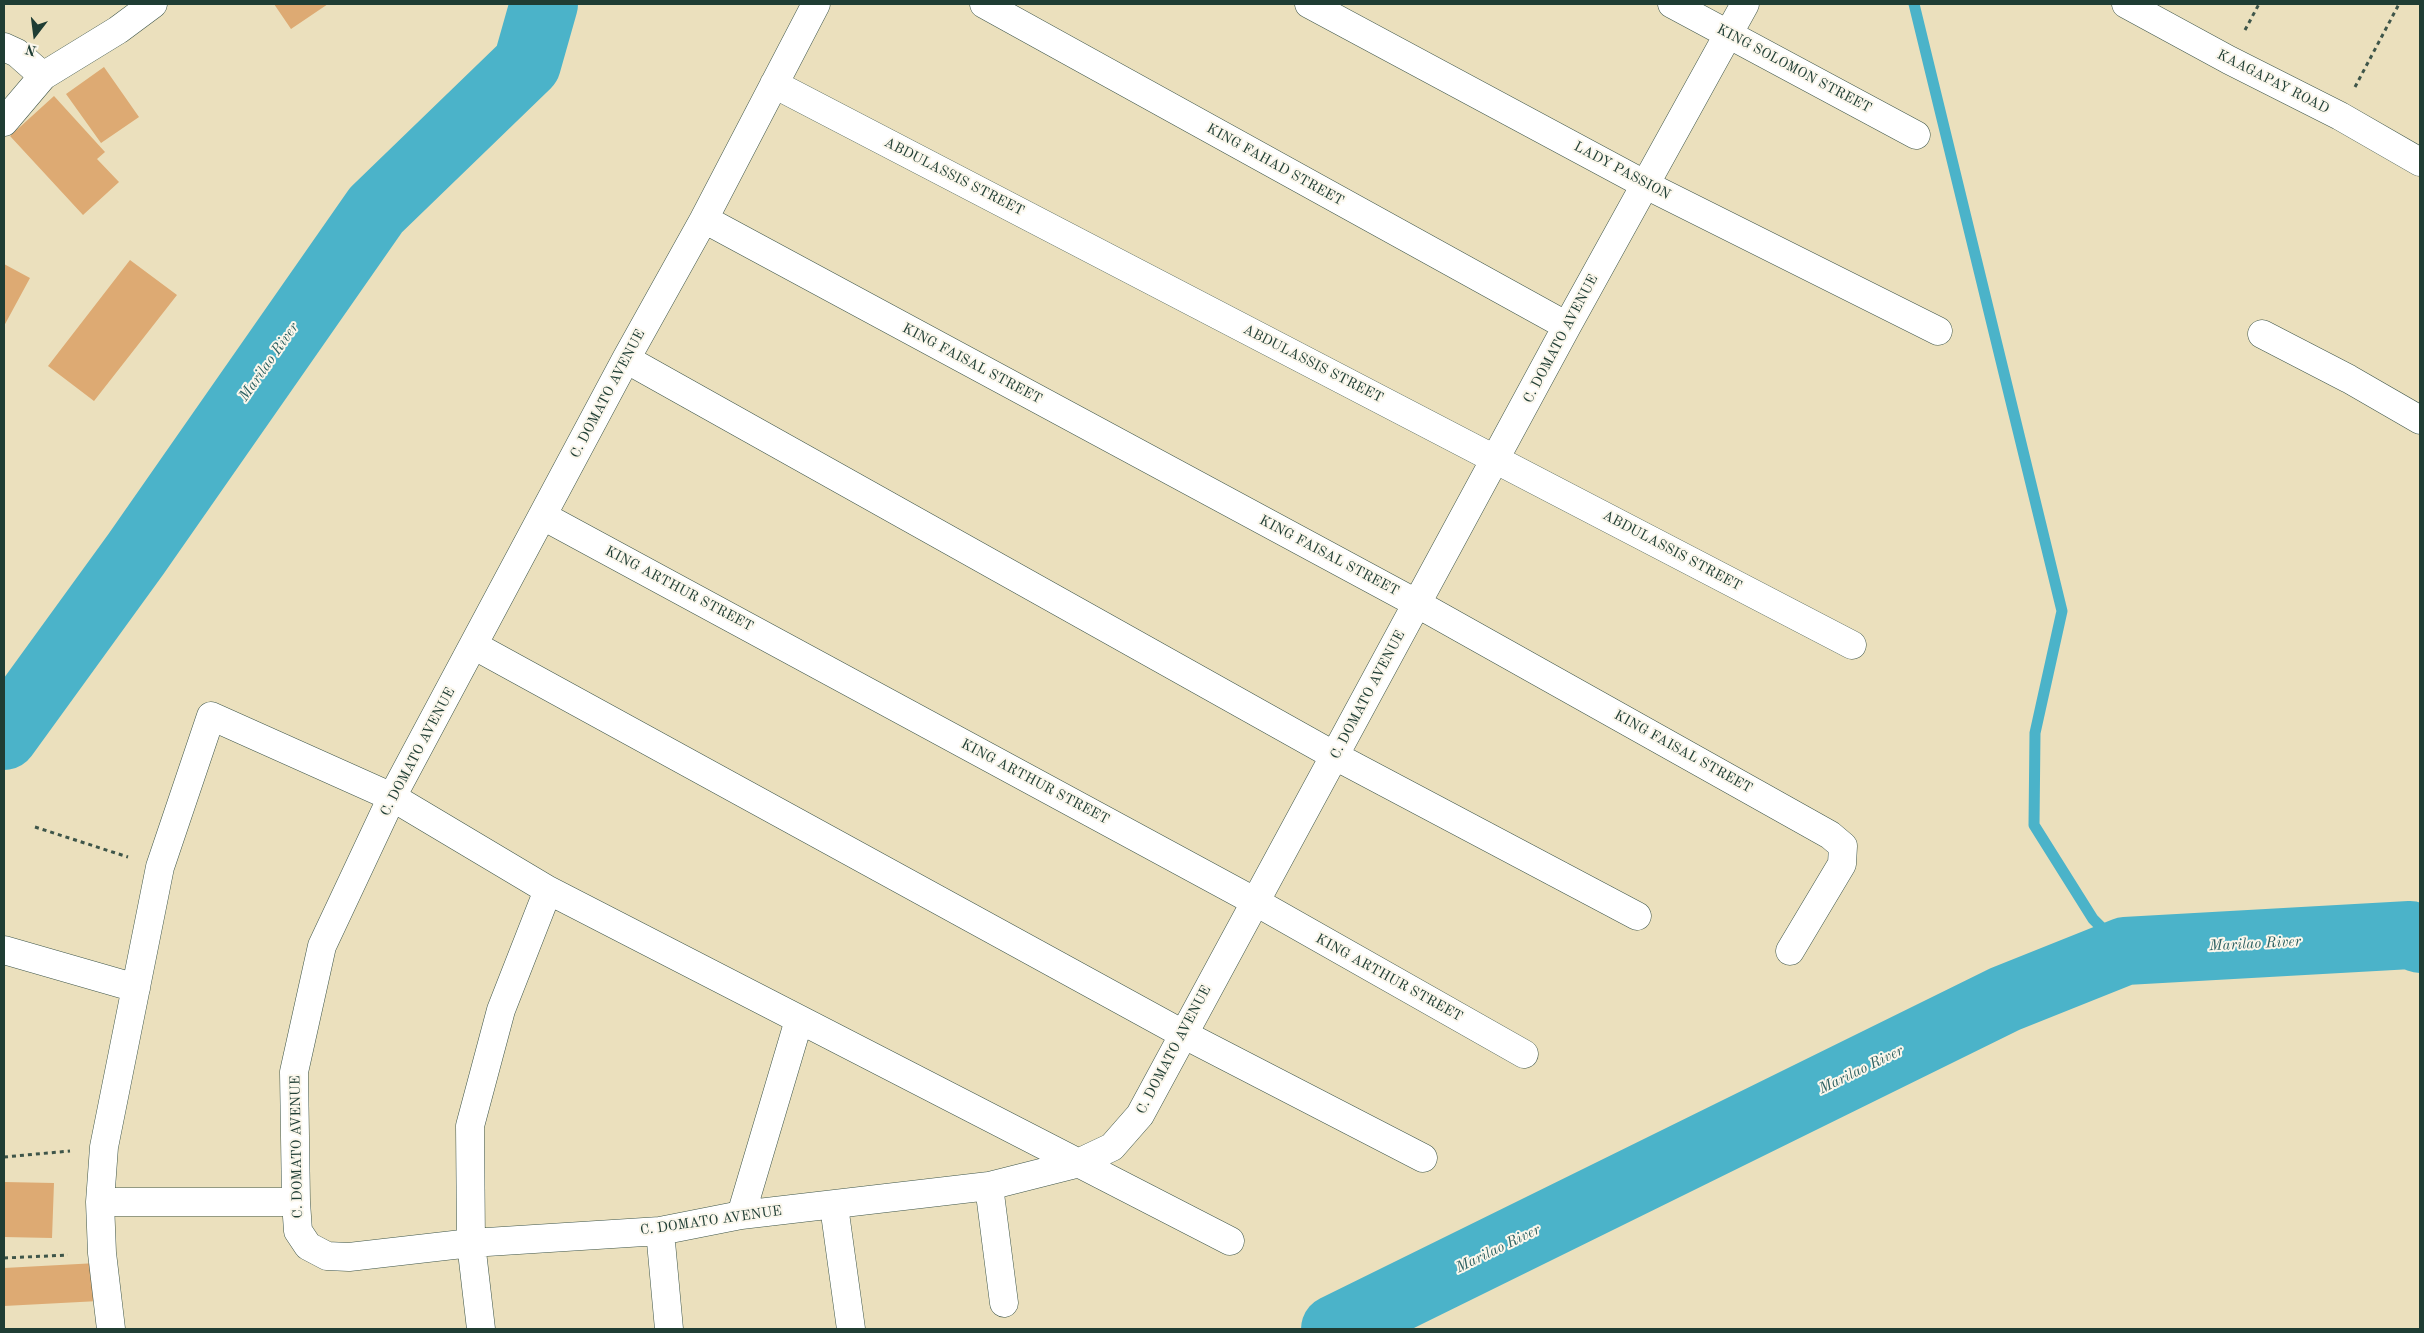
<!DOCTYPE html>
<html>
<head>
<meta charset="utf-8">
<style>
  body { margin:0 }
  #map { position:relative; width:2424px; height:1333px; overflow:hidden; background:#ebe0bd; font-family:"Old Standard TT",serif }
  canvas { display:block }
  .frame { position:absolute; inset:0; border:5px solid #1f3d34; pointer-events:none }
  .north { position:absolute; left:10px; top:10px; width:50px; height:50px; -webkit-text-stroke:4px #fbf7ec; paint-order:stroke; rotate:195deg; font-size:14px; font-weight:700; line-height:20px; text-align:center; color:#1f3d34 }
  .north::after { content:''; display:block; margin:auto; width:18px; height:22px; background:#1f3d34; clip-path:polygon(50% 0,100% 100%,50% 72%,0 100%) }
</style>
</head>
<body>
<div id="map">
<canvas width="2424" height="1333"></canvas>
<div class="frame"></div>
<div class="north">N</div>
</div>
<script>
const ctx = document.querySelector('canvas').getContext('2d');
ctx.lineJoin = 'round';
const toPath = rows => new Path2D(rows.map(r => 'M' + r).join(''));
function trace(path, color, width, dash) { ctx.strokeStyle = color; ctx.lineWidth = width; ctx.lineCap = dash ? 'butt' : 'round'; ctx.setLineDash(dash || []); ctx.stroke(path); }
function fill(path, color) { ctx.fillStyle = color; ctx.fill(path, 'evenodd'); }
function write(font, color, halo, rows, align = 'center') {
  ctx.font = font + ' "Old Standard TT",serif'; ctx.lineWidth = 4; ctx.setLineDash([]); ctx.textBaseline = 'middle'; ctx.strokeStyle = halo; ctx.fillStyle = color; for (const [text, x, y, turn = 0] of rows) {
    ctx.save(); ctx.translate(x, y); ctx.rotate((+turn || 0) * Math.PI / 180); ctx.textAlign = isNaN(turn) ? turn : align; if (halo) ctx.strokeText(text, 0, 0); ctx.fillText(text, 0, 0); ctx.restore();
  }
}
trace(toPath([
  [1914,4,2062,611,2035,733,2034,825,2093,919,2125,951]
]), '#4bb3c9', 11);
trace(toPath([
  [4,736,136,554,376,210,527,64,544,4],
  [1335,1329,2005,999,2125,951,2410,935,2420,939]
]), '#4bb3c9', 68);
fill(toPath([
  [274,4,328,4,291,29],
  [104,67,139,117,101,143,66,94],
  [54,96,105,152,97,159,119,182,83,215,10,136],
  [130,260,177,295,94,401,48,366],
  [4,264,30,278,4,326],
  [4,1182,54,1183,52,1238,4,1237],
  [97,1263,99,1301,4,1306,4,1268]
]), '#ddaa73');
const minor = toPath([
  [816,4,704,219,626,359,392,797,322,946,294,1072,296,1202,298,1231,308,1246,327,1256,349,1257,471,1243,660,1231,741,1215,989,1186,1076,1164,1112,1147,1140,1115,1567,326,1745,4],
  [984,4,1567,326],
  [1309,4,1646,185,1938,331],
  [1672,4,1916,135],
  [4,47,17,53,43,76],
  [774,84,1852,645],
  [4,122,43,76,118,30,153,4],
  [704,219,1416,603,1830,835,1843,846,1842,864,1790,951],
  [2262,334,2349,379,2420,420],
  [626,359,1335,756,1637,916],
  [543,516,1254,901,1524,1054],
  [475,646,1183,1034,1423,1158],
  [4,950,136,988],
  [989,1186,1004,1303],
  [100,1202,296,1202],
  [834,1206,851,1329],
  [741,1215,799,1020],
  [660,1231,669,1329],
  [111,1329,102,1253,100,1202,104,1147,160,867,211,716,392,797,548,890,1230,1241],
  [481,1329,471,1243,470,1126,501,1010,548,890]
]);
const tertiary = toPath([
  [2126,4,2229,60,2340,116,2420,162]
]);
trace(minor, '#3e5549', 29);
trace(tertiary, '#3e5549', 29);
trace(toPath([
  [2245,30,2259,4],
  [2355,87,2399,4],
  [35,827,128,857],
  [4,1157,70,1151],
  [4,1258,68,1255]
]), '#3e5549', 3, [4, 4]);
trace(minor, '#fff', 28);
trace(tertiary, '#fff', 28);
write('14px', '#1f3d34', '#fbf7ec', [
  ["KING SOLOMON STREET",1794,69,28],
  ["KAAGAPAY ROAD",2273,82,27],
  ["KING FAHAD STREET",1275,165,29],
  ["LADY PASSION",1622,171,28],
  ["ABDULASSIS STREET",954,177,27],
  ["C. DOMATO AVENUE",1561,339,-62],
  ["KING FAISAL STREET",972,364,28],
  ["ABDULASSIS STREET",1313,364,27],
  ["C. DOMATO AVENUE",608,394,-62],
  ["ABDULASSIS STREET",1672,551,28],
  ["KING FAISAL STREET",1329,556,28],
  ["KING ARTHUR STREET",679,589,28],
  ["C. DOMATO AVENUE",1368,695,-62],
  ["C. DOMATO AVENUE",418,752,-62],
  ["KING FAISAL STREET",1683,752,29],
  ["KING ARTHUR STREET",1035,782,28],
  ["KING ARTHUR STREET",1389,978,29],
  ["C. DOMATO AVENUE",1174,1050,-62],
  ["C. DOMATO AVENUE",297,1147,-91],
  ["C. DOMATO AVENUE",711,1221,-8]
]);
write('italic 15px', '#2c6061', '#fbf7ec', [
  ["Marilao River",269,362,-55],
  ["Marilao River",2255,944,-3],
  ["Marilao River",1861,1070,-26],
  ["Marilao River",1498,1249,-26]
]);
</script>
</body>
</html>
